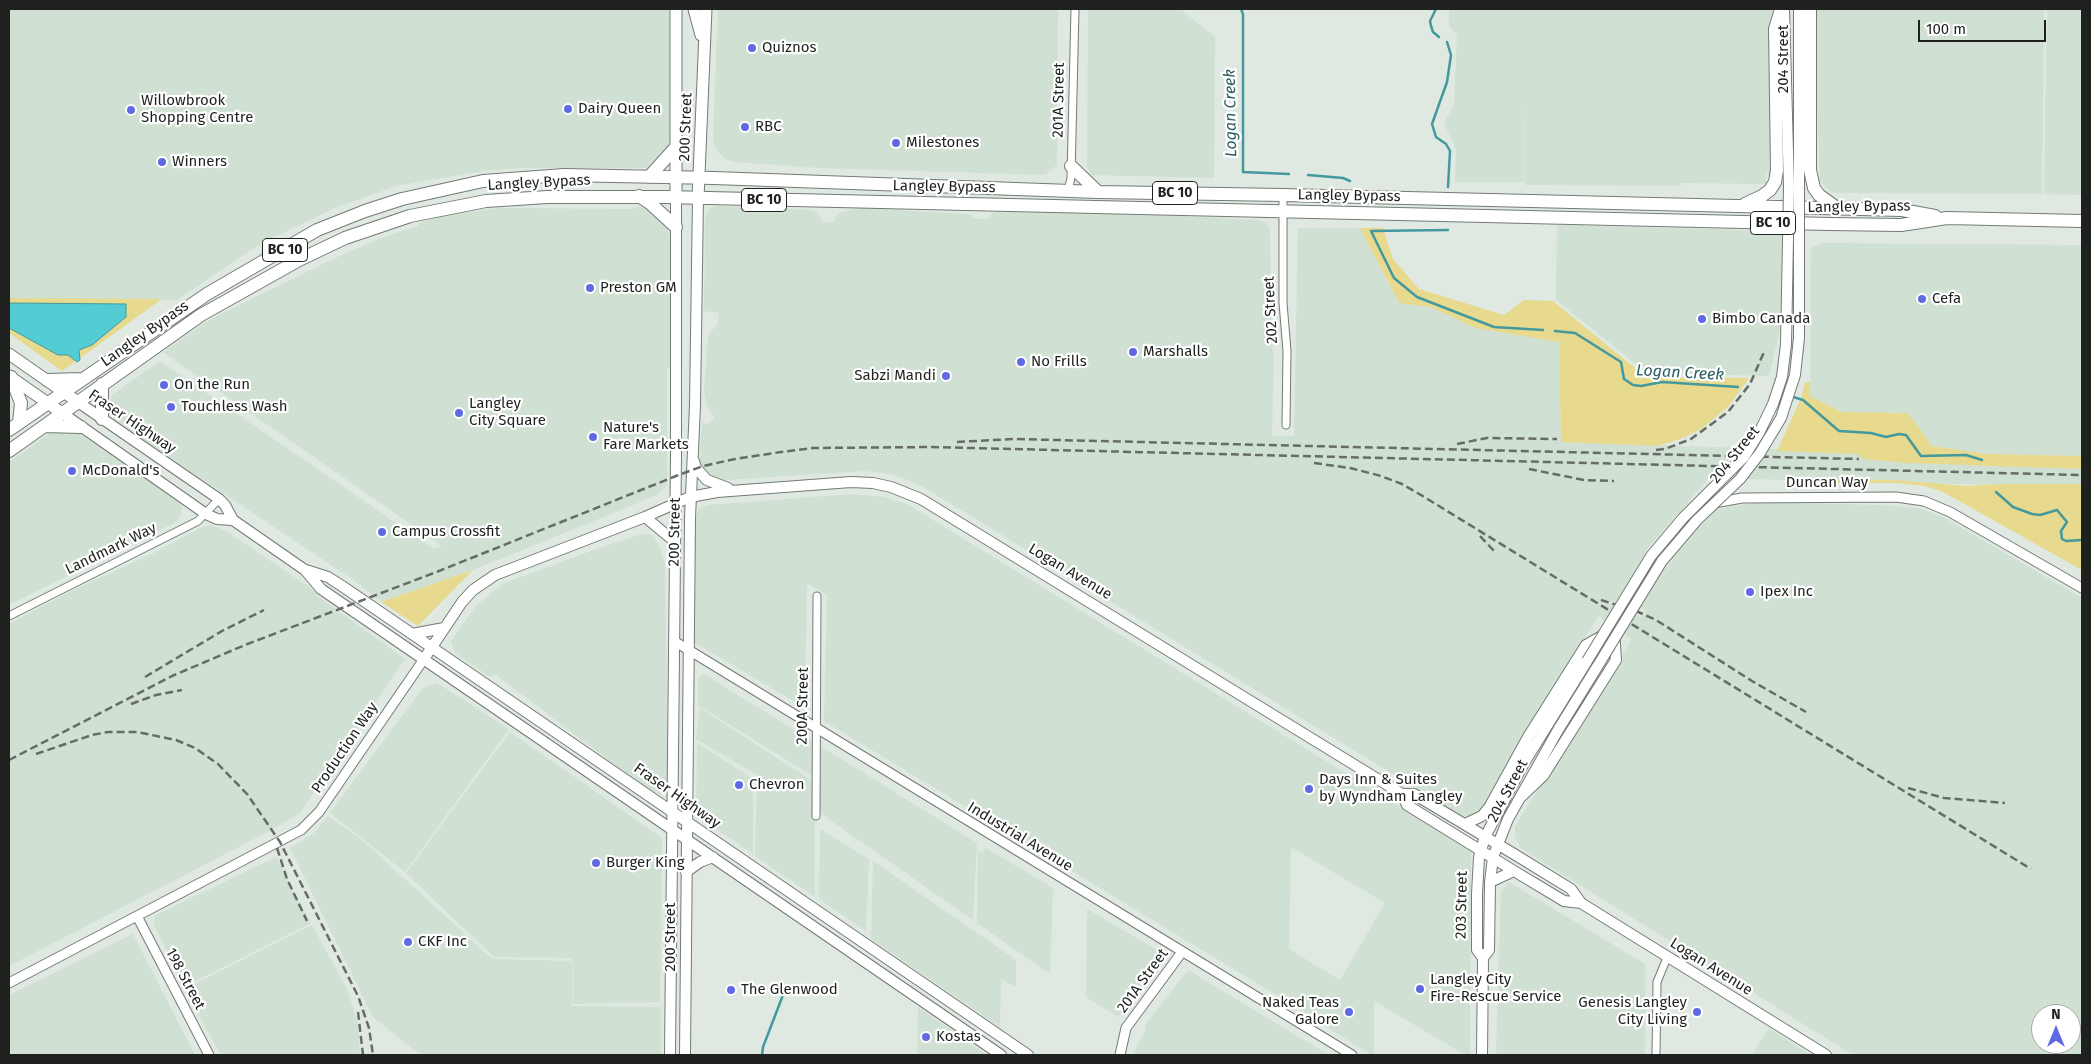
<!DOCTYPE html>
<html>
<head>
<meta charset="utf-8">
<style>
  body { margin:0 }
  #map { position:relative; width:2091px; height:1064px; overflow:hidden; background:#e0e9e1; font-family:"Fira Sans",sans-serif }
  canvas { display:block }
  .frame { position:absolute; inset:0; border:10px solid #1e211e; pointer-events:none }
  .north { position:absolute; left:2031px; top:1004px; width:50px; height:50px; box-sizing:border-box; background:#fff; border:1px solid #a5a6a5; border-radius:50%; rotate:0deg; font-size:14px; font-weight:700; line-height:20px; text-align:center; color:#1e211e }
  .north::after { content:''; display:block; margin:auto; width:18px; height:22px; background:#5f69e1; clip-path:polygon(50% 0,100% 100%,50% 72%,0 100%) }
  .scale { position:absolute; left:1918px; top:20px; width:128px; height:22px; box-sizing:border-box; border:2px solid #1e211e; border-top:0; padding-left:6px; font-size:15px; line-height:18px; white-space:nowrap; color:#1e211e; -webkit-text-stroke:4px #fff; paint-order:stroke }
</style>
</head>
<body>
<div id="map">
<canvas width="2091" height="1064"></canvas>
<div class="frame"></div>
<div class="north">N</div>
<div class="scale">100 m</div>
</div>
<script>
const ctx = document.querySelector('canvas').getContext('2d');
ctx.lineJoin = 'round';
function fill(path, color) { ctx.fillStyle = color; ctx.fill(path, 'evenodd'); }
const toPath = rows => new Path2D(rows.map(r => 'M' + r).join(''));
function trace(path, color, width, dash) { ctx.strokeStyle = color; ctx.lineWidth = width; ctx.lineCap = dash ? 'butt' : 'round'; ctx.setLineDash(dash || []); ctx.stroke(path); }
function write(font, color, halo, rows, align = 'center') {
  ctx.font = font + ' "Fira Sans",sans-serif'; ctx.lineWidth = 4.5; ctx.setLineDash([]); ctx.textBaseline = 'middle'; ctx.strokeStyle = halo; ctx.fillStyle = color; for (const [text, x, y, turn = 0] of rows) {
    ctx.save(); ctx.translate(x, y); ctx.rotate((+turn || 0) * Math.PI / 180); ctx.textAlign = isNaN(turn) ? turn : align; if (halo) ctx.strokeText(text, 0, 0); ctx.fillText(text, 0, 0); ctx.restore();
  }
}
fill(toPath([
  [9,9,669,9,669,143,666,154,655,166,645,168,521,168,483,171,396,186,335,208,260,244,177,300,9,300],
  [718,9,1058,9,1057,165,1045,175,820,168,735,162,725,159,715,148,713,136],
  [1088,9,1180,9,1215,37,1214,178,1092,175,1087,166],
  [1449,9,1772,9,1769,40,1773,174,1766,174,1766,184,1681,183,1680,186,1525,185,1525,79,1524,182,1455,182,1456,150,1444,123,1454,105,1457,35,1449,26],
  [1815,9,2044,9,2042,194,1833,193,1820,182,1815,43],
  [2047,9,2082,9,2082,195,2044,194],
  [719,206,813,210,819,214,823,222,834,222,838,213,859,208,968,214,976,219,988,219,991,214,995,211,1160,215,1258,220,1265,222,1270,229,1271,321,1269,331,1274,357,1272,436,1294,436,1298,228,1360,228,1399,303,1430,307,1476,328,1559,341,1561,442,2082,459,2082,487,1709,478,1648,548,1616,602,1641,618,1647,610,1641,608,1663,572,1684,545,1716,509,1761,502,1877,505,1919,508,1945,518,2082,598,2082,1055,1853,1055,1520,848,1515,836,1515,826,1632,639,1598,616,1486,807,1475,815,1464,816,1458,814,925,488,908,480,890,474,864,471,726,480,718,480,708,476,702,469,700,458,702,422,707,425,715,418,707,406,704,392,708,339,711,331,718,325,719,313,704,311,705,219,707,212,712,207],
  [2041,1014,2071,1014,2071,1044,2041,1044],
  [638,207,649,208,667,227,671,241,671,368,667,368,667,485,658,494,648,499,473,570,381,602,358,583,114,420,111,413,110,403,112,395,160,361,434,549,442,546,163,352,211,319,335,258,384,237,419,226,419,223,443,215,499,208,633,209],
  [1557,225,1782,231,1780,330,1769,376,1647,373,1556,300],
  [1823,243,2082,245,2082,456,1987,454,1932,446,1908,413,1841,412,1810,396,1811,248],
  [54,430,73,430,126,463,176,497,182,507,181,514,176,522,9,605,9,462],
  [853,494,884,497,907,504,1471,850,1470,1055,1465,1055,1374,1001,1374,1055,1371,1055,1288,1002,824,721,827,595,807,583,805,708,694,642,695,518,699,509,708,505],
  [1291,847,1385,903,1340,980,1289,949],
  [210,525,226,531,318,593,316,595,405,659,300,813,264,834,9,966,9,624,67,593,154,553,202,527],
  [642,534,650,534,658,543,665,564,668,790,661,794,651,790,603,756,495,674,490,677,455,653,451,641,476,606,502,584,596,549],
  [704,674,977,843,973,920,820,813,819,780,698,705,698,678],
  [437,683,509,729,405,872,330,813,423,688],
  [700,708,814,782,815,897,755,856,757,775,696,739],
  [510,732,662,838,660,1002,573,1004,573,958,494,957,406,873],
  [697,743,753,779,753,854,696,815],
  [328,816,361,839,492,959,572,961,572,1006,661,1007,661,1055,421,1055,373,1017,290,848,314,833],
  [820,829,869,859,866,931,819,899],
  [986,848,1053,888,1050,974,977,923,978,850,982,853],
  [276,857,311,923,184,987,153,923,156,915],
  [873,861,1016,960,1016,987,1001,979,1000,1027,871,939],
  [1509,882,1645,964,1645,1055,1496,1055,1501,891],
  [1087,909,1157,950,1160,964,1118,1017,1086,997],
  [312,925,347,989,358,1024,360,1055,221,1055,184,989],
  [133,934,195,1055,13,1055,9,1048,9,995],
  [1190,971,1292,1033,1329,1055,1134,1055,1136,1047,1145,1032,1146,1024,1186,972],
  [918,1007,987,1055,917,1055],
  [1769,1028,1810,1055,1752,1055]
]), '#d0e0d2');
fill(toPath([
  [1360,228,1383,228,1393,259,1419,289,1504,315,1524,300,1553,301,1646,377,1749,378,1728,407,1701,429,1678,440,1657,446,1561,442,1559,342,1476,328,1430,307,1399,303],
  [9,298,162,299,62,371,9,333],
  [1805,382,1810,382,1810,396,1841,412,1908,413,1932,446,1987,454,2082,456,2082,469,1907,463,1863,459,1859,454,1777,451,1801,398],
  [1825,479,1895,480,1967,486,2003,484,2080,484,2082,492,2082,570,1943,492,1925,486,1896,483,1858,483,1856,481,1827,485],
  [473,570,418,626,381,602]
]), '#e7d98d');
const water = toPath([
  [9,303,126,304,126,317,92,345,79,350,80,360,77,362,68,355,58,355,9,328,9,303]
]);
fill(water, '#53cdd3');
trace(water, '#43999d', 1);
trace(toPath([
  [1241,9,1243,14,1243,172,1289,174],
  [1436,9,1430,21,1431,26,1433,32,1439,37],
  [1447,42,1451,55,1447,82,1432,124,1436,137,1446,144,1450,151,1448,187],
  [1308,175,1343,178,1350,181],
  [1448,230,1371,231,1394,278,1417,297,1494,327,1543,330],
  [1555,331,1575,333,1621,362,1624,379,1633,385,1641,386,1662,382,1738,387],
  [1790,396,1803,400,1839,431,1871,433,1886,437,1899,434,1906,435,1921,456,1966,455,1982,460],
  [1996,492,2013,507,2032,514,2040,515,2057,510,2067,522,2061,531,2062,539,2066,541,2082,540],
  [762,1055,763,1047,783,995]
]), '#43999d', 2.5);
const minor = toPath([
  [1068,191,1071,178,1075,9],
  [1283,195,1283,303,1287,351,1286,425],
  [9,616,198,521,219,499],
  [816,816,817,596],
  [1656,1055,1657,982,1667,958]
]);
const tertiary = toPath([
  [1614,629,1657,557,1689,521,1699,511,1714,503,1742,498,1896,497,1924,501,1950,512,2082,588],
  [674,641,1352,1055],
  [137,916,209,1055],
  [9,983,301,830,319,812,424,659],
  [1120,1055,1126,1028,1182,952]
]);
const secondary = toPath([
  [1784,9,1789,187],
  [1799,9,1799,187],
  [78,402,219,499,225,505,233,520,305,570,321,589,1001,1055],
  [62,413,206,514,217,519,233,520],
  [694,461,696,468,707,480,728,488],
  [645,517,674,541],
  [306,570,328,577,342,586,1028,1055],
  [412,634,444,628],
  [424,659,462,602,473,590,495,575,645,517,690,497,717,492,851,482,873,483,891,487,921,499,1402,794,1414,794,1514,854,1571,889,1581,903,1826,1055],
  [1402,794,1407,805,1514,871,1564,901,1581,903],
  [1465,824,1482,816,1490,806,1528,737,1586,645,1614,629,1616,660,1543,776,1520,798],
  [686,872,700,862,713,857],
  [1490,882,1514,871],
  [1483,958,1477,950,1477,894,1479,857,1485,837,1524,763,1587,661],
  [670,1055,676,454,676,197],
  [685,1055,690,518,695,405,698,198],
  [1482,1055,1483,958,1489,950,1490,882,1493,857,1508,819,1558,730,1597,667]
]);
const primary = toPath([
  [676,9,676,197],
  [694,9,701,35],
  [698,198,706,9],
  [9,354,78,402],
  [9,376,62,413]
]);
const trunk = toPath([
  [1810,9,1810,170,1814,188,1819,195,1837,208],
  [1071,166,1098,192],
  [649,177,676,147],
  [639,196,651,204,676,227],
  [1745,204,1762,196,1770,190,1775,182,1777,170,1775,29,1781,9],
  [11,377,21,403,19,423],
  [47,380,83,379],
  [102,419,102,384],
  [44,426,81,427],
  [9,430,207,294,317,230,365,211,402,199,483,181,564,175,714,178,1098,192,1283,195,1902,210,1935,216],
  [9,451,201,315,299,260,345,238,410,216,486,201,547,197,665,197,1830,224,1901,225,1947,218,2082,221]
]);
trace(minor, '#737b74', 9);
trace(tertiary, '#737b74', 11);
trace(secondary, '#737b74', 12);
trace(primary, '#737b74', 13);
trace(trunk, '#737b74', 14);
trace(minor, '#fff', 7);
trace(tertiary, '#fff', 9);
trace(secondary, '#fff', 10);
trace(primary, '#fff', 11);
trace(trunk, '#fff', 12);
trace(toPath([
  [957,442,1014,439,1859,459],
  [1457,444,1487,438,1557,439],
  [1656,450,1665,449,1691,439,1728,412,1750,384,1764,352],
  [1314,463,1350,468,1381,476,1402,484,1421,495,2031,869],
  [1529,469,1584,480,1614,481],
  [1480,536,1496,553],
  [1601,600,1636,611,1656,620,1752,681,1806,712],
  [145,677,222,631,264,610],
  [131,704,156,695,182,690],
  [36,754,92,735,108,732,137,732,176,740,195,748,218,764,247,794,280,842,358,996,369,1028,373,1055],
  [9,760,172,676,245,645,439,571,676,476,703,466,735,459,781,452,813,448,930,447,2082,475],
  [1908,788,1944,798,2005,803],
  [277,848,287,879,307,921],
  [358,1012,363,1055]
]), '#676c67', 2.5, [8, 4]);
const secondaryBridge = toPath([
  [1587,661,1651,556,1683,518,1744,457,1759,433,1773,404,1782,377,1786,344,1789,187],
  [1597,667,1662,561,1697,520,1740,479,1760,453,1781,418,1795,375,1799,338,1799,187]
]);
trace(secondaryBridge, '#737b74', 12, []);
trace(secondaryBridge, '#fff', 10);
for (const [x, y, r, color] of [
  [752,48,5,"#5f69e1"],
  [568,109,5,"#5f69e1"],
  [131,110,5,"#5f69e1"],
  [745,127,5,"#5f69e1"],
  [896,143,5,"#5f69e1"],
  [162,162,5,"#5f69e1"],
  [590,288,5,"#5f69e1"],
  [1922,299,5,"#5f69e1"],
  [1702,319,5,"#5f69e1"],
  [1133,352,5,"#5f69e1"],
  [1021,362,5,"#5f69e1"],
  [946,376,5,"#5f69e1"],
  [164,385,5,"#5f69e1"],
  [171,407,5,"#5f69e1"],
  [459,413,5,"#5f69e1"],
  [593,437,5,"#5f69e1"],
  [72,471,5,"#5f69e1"],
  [382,532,5,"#5f69e1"],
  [1750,592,5,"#5f69e1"],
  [739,785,5,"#5f69e1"],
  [1309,789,5,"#5f69e1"],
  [596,863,5,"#5f69e1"],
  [408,942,5,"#5f69e1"],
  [1420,989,5,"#5f69e1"],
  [731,990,5,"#5f69e1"],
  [1349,1012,5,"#5f69e1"],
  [1697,1012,5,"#5f69e1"],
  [926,1037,5,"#5f69e1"]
]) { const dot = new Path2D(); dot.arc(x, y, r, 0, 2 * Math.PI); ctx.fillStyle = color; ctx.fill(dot); trace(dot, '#fff', 2); }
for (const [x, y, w] of [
  [1175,193,45],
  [764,200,45],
  [1773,223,45],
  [285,250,45]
]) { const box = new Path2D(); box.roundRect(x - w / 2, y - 11.5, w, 23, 4); ctx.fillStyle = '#fff'; ctx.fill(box); trace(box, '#1e211e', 1); }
write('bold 14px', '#1e211e', null, [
  ["BC 10",1175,193],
  ["BC 10",764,200],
  ["BC 10",1773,223],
  ["BC 10",285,250]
]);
write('15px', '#1e211e', '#fff', [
  ["Quiznos",762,48],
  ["Willowbrook",141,101],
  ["Shopping Centre",141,118],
  ["Dairy Queen",578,109],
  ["RBC",755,127],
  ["Milestones",906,143],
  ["Winners",172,162],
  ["Preston GM",600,288],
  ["Cefa",1932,299],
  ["Bimbo Canada",1712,319],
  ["Marshalls",1143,352],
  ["No Frills",1031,362],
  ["Sabzi Mandi",936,376,"right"],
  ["On the Run",174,385],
  ["Langley",469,404],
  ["City Square",469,421],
  ["Touchless Wash",181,407],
  ["Nature's",603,428],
  ["Fare Markets",603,445],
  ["McDonald's",82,471],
  ["Campus Crossfit",392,532],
  ["Ipex Inc",1760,592],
  ["Days Inn & Suites",1319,780],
  ["by Wyndham Langley",1319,797],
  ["Chevron",749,785],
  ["Burger King",606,863],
  ["CKF Inc",418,942],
  ["Langley City",1430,980],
  ["Fire-Rescue Service",1430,997],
  ["The Glenwood",741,990],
  ["Naked Teas",1339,1003,"right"],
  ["Galore",1339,1020,"right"],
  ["Genesis Langley",1687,1003,"right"],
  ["City Living",1687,1020,"right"],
  ["Kostas",936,1037]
], 'left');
write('15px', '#1e211e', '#fff', [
  ["204 Street",1784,59,-90],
  ["201A Street",1059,100,-89],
  ["200 Street",686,127,-88],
  ["Langley Bypass",539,183,-3],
  ["Langley Bypass",944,187,1],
  ["Langley Bypass",1349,196,1],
  ["Langley Bypass",1859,207,-1],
  ["202 Street",1271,310,-93],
  ["Langley Bypass",145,334,-35],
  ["Fraser Highway",132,422,34],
  ["204 Street",1735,455,-51],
  ["Duncan Way",1827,483],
  ["200 Street",675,532,-89],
  ["Landmark Way",111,549,-26],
  ["Logan Avenue",1070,572,31],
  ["200A Street",803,706,-89],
  ["Production Way",345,748,-56],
  ["204 Street",1508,791,-62],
  ["Fraser Highway",677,796,35],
  ["Industrial Avenue",1020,837,31],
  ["203 Street",1462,905,-89],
  ["200 Street",671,937,-90],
  ["Logan Avenue",1711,967,32],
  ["198 Street",185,979,62],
  ["201A Street",1143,981,-54]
]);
write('italic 16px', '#2a5e60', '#fff', [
  ["Logan Creek",1231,113,-91],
  ["Logan Creek",1680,373,3]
]);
</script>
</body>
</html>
